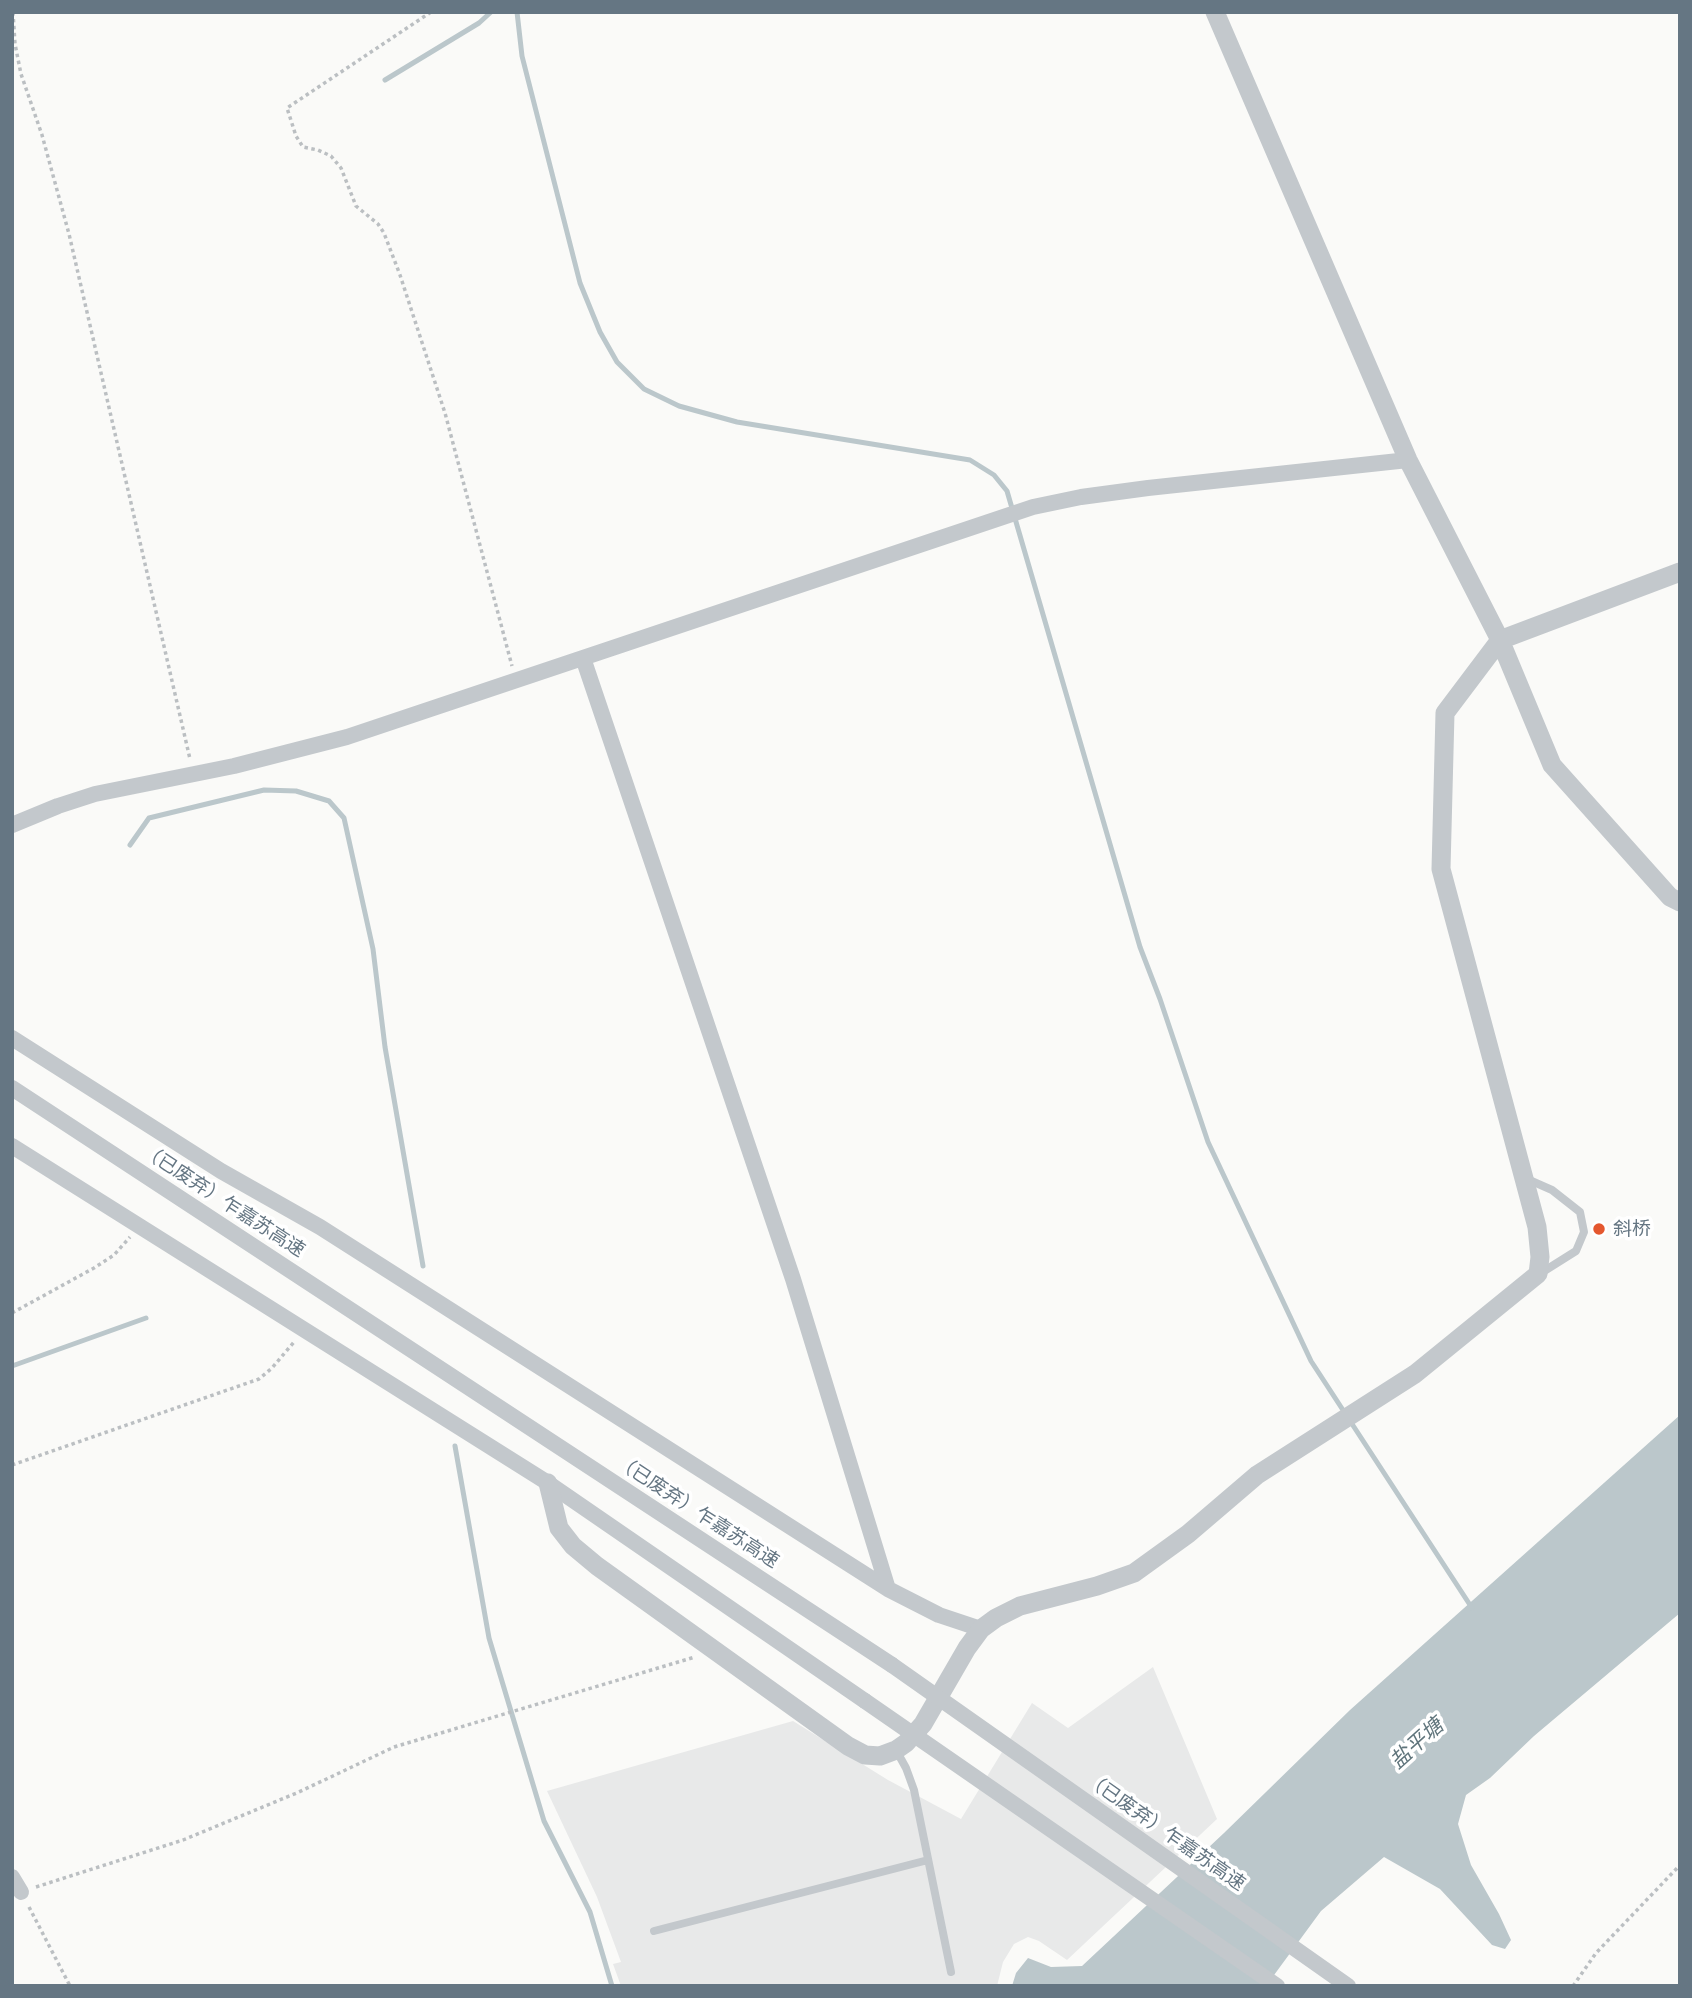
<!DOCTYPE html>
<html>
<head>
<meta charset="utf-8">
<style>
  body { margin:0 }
  #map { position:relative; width:1692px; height:1998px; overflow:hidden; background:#fafaf8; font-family:"Work Sans",sans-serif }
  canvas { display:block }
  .frame { position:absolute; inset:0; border:14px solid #657683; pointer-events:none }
</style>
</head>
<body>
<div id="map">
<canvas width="1692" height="1998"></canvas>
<div class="frame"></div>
</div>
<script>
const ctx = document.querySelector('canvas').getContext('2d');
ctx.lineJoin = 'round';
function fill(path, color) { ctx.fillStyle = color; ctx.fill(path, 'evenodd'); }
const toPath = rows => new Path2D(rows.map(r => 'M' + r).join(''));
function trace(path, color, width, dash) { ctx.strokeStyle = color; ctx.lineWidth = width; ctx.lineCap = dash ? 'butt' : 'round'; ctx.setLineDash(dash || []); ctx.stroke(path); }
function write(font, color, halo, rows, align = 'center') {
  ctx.font = font + ' "Work Sans","Noto Sans SC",sans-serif'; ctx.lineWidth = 7; ctx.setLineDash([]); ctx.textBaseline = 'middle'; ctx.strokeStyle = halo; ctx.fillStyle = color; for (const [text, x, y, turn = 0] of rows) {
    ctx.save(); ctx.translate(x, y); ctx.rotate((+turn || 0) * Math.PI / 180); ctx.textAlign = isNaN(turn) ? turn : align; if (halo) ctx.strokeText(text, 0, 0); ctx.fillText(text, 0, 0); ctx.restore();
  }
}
fill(toPath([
  [1153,1667,1217,1819,1067,1960,1039,1941,1028,1937,1014,1944,1003,1962,997,1986,621,1986,613,1964,621,1962,597,1897,547,1791,793,1721,888,1780,961,1819,1032,1703,1068,1728]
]), '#e8e9e9');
fill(toPath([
  [1680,1415,1680,1613,1534,1736,1490,1778,1466,1795,1458,1824,1471,1865,1499,1914,1511,1940,1505,1949,1492,1945,1440,1889,1384,1857,1321,1911,1266,1986,1012,1986,1016,1973,1028,1958,1051,1967,1082,1966,1224,1833,1350,1710]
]), '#bbc7cb');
trace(toPath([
  [517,12,522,56,580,283,600,332,617,362,644,389,679,406,737,422,970,460,994,475,1007,491,1140,947,1160,999,1208,1142,1311,1361,1472,1608],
  [385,80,479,23,491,12],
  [130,845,149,818,264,790,296,791,329,801,344,818,373,949,385,1047,423,1266],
  [12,1366,146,1318],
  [455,1446,489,1638,544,1821,590,1912,612,1986]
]), '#bbc7cb', 5);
trace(toPath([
  [13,12,15,44,21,74,42,135,69,234,190,759],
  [431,12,287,108,296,136,303,147,318,150,331,156,341,168,356,206,378,224,384,233,400,275,445,413,512,666],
  [12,1313,94,1268,114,1255,130,1237],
  [12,1465,259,1379,272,1368,294,1342],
  [36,1887,183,1840,299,1792,394,1747,695,1657],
  [29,1907,70,1986],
  [1573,1986,1596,1953,1680,1865]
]), '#bbbfc2', 3.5, [3.5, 3.5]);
trace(toPath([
  [1527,1179,1552,1190,1580,1212,1584,1232,1576,1251,1541,1273],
  [896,1750,906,1768,914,1790,951,1972],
  [654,1931,928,1860]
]), '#c3c8cc', 8);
trace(toPath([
  [583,658,793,1279,888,1589],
  [12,825,58,806,95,794,234,766,347,737,1033,507,1081,497,1148,488,1408,460],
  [12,1038,221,1171,320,1227,888,1589,939,1615,981,1629],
  [12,1088,892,1665],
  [12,1146,548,1483,865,1701],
  [12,1877,21,1892]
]), '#c3c8cc', 16);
trace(toPath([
  [1215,12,1408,460,1500,640,1552,765,1670,897,1680,902],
  [548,1483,559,1528,573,1546,597,1566,848,1746,865,1755,880,1756,896,1750,906,1743,923,1724,967,1648,981,1629,996,1618,1020,1606,1097,1586,1134,1573,1188,1534,1257,1475,1415,1374,1538,1274,1540,1257,1537,1227,1441,869,1445,713,1500,640,1680,572]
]), '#c3c8cc', 19);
trace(toPath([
  [892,1665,1348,1986],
  [865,1701,1277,1986]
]), '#c3c8cc', 16);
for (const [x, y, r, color] of [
  [1599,1229,7,"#e4572e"]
]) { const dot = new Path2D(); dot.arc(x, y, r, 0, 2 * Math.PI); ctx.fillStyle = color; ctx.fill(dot); trace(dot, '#fff', 2.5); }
write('19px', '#657683', '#fff', [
  ["（已废弃）乍嘉苏高速",223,1201,33],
  ["（已废弃）乍嘉苏高速",697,1512,33],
  ["（已废弃）乍嘉苏高速",1165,1832,35]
]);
write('19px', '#657683', '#fff', [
  ["斜桥",1613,1229]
], 'left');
write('italic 21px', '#60757c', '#fff', [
  ["盐平塘",1417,1744,-42]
]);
</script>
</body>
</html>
